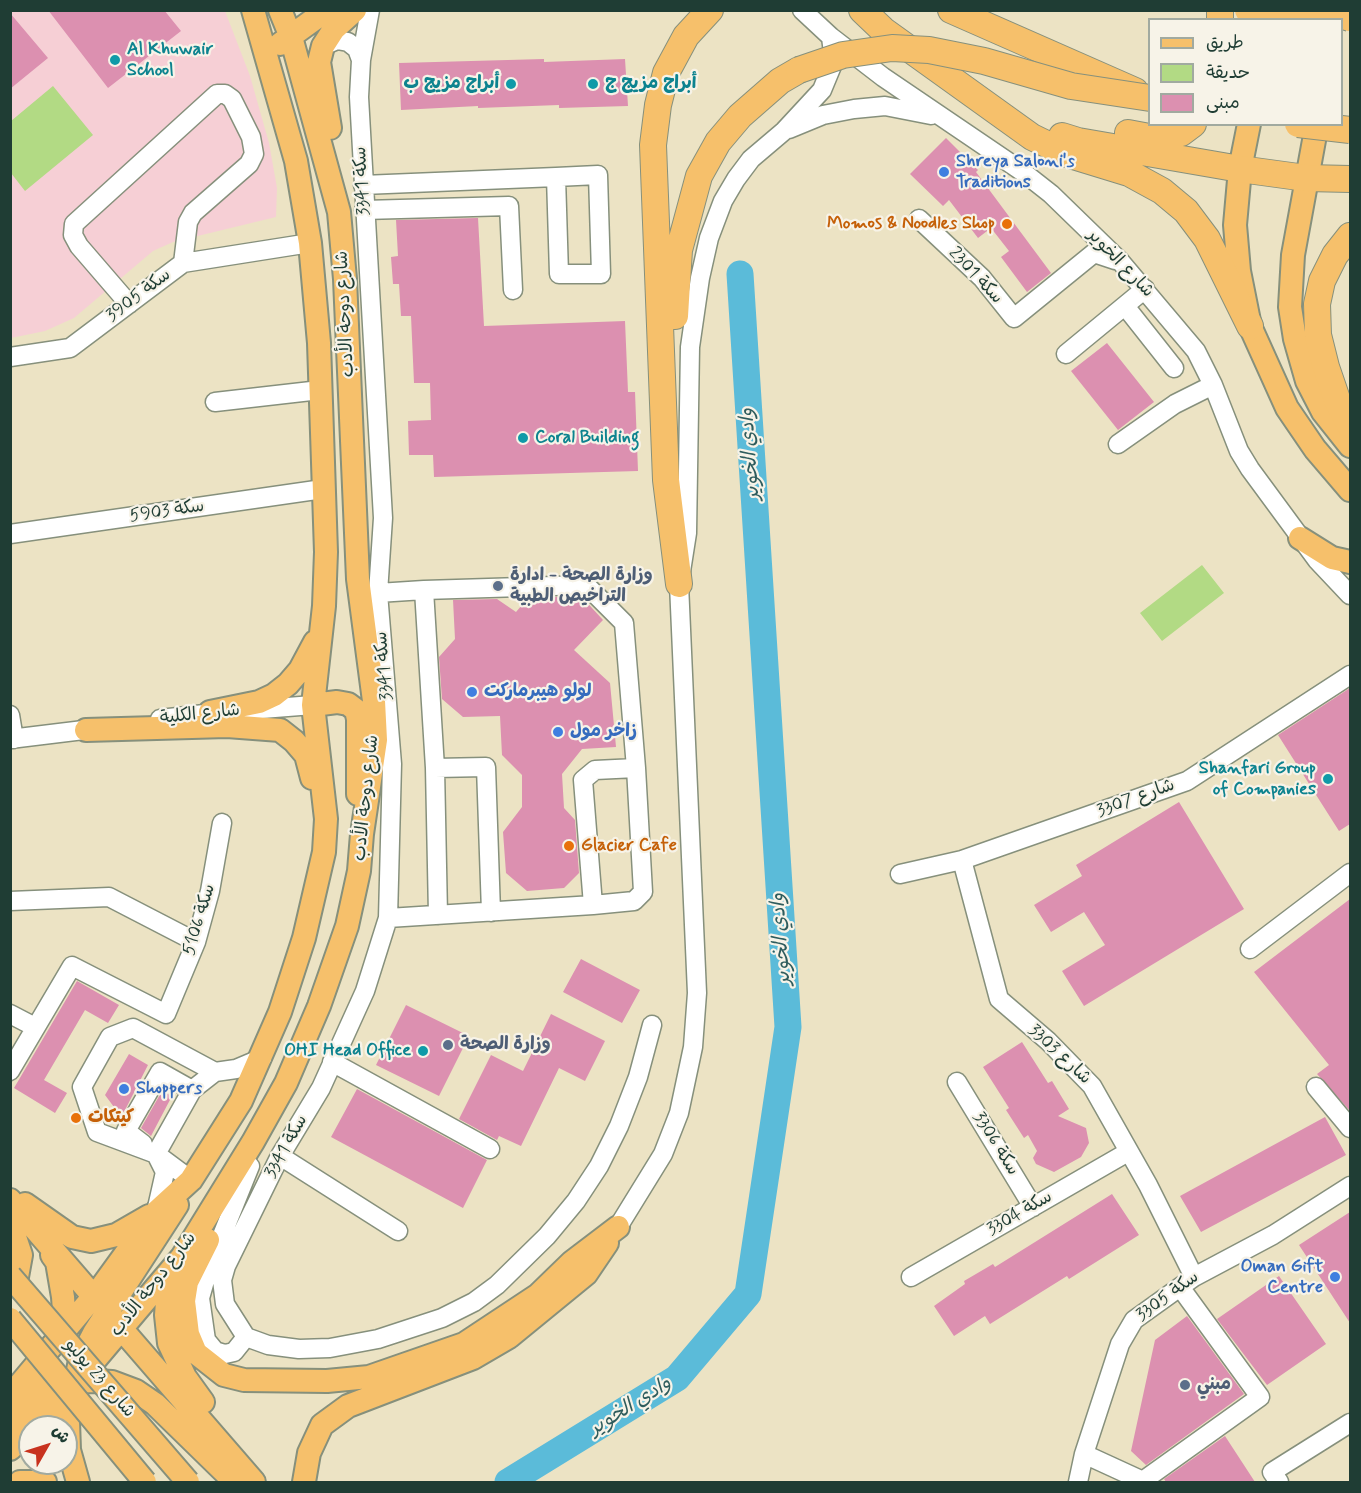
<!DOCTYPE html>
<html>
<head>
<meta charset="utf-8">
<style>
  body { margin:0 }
  #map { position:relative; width:1361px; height:1493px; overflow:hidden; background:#ece3c4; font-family:Mynerve,"Playpen Sans Arabic",sans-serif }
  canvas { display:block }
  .frame { position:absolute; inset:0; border:12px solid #1f3d34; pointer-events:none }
  .legend { position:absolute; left:1148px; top:18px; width:195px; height:108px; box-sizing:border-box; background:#f7f3e8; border:2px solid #a1aaa0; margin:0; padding:8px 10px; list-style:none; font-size:18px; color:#1f3d34 }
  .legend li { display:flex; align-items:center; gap:12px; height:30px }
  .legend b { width:30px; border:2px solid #a1aaa0 }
  .north { position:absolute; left:18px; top:1415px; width:60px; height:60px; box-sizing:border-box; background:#f7f3e8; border:2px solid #a1aaa0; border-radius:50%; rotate:51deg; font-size:16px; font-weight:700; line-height:24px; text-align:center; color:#1f3d34 }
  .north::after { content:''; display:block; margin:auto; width:21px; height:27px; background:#c8321e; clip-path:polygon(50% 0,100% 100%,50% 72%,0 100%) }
</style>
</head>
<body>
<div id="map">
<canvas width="1361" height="1493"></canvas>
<div class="frame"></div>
<ul class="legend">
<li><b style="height:8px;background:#f6c06b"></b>طريق</li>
<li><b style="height:16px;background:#b2da84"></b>حديقة</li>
<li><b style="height:16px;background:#dc90b0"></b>مبنى</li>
</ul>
<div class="north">ش</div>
</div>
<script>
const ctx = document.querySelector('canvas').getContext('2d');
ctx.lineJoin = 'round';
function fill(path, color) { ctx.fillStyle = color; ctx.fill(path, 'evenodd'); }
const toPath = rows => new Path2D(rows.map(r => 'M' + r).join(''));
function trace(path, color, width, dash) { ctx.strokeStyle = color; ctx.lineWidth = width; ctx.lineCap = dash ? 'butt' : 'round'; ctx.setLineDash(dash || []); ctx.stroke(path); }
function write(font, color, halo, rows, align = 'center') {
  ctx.font = font + ' Mynerve,"Playpen Sans Arabic",sans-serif'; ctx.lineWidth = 4.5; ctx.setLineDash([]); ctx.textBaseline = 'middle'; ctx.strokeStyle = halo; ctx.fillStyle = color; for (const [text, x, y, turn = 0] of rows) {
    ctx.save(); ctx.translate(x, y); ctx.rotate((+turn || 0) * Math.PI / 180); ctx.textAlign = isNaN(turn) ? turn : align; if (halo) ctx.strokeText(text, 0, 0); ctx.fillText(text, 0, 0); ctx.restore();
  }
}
fill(toPath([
  [11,11,225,11,250,76,269,143,277,188,276,217,173,242,153,251,74,318,45,331,11,338]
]), '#f6cfd5');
fill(toPath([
  [53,86,93,135,25,191,11,173,11,121],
  [1202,565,1224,593,1162,641,1140,613]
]), '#b2da84');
trace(toPath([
  [508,1482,677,1378,748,1294,788,1027,740,274]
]), '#5bbbd9', 27);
fill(toPath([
  [48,10,164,10,181,31,108,88],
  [10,13,48,58,10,89],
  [544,59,544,62,625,59,628,106,559,108,559,105,478,108,478,106,401,110,399,63],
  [946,138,978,170,976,172,1051,273,1027,292,1001,257,1009,251,991,228,978,238,949,200,943,206,910,174],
  [478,218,484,326,625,321,628,392,635,392,638,471,434,477,433,455,409,455,408,421,431,420,430,383,414,383,411,316,401,316,399,284,393,284,391,257,398,256,396,220],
  [1107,343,1154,402,1118,430,1071,371],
  [581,596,603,620,574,650,610,683,616,747,582,749,562,774,564,808,575,820,579,873,564,888,527,891,506,873,503,832,522,807,522,775,502,755,500,716,463,717,442,699,439,657,455,639,453,600,497,599,516,612,528,598],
  [1350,688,1350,824,1339,831,1278,735],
  [1179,802,1244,909,1084,1006,1062,971,1105,945,1084,912,1051,932,1034,905,1082,876,1076,865],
  [1350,899,1350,1111,1317,1074,1329,1065,1254,972],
  [581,959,640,990,622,1023,563,992],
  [77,981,119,1005,108,1023,85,1010,44,1080,67,1093,55,1113,14,1088],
  [406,1005,469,1036,439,1096,376,1065],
  [551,1014,605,1041,585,1081,559,1068,521,1146,499,1136,497,1140,459,1119,491,1055,523,1071],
  [1022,1042,1048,1083,1052,1081,1069,1109,1058,1116,1086,1128,1089,1143,1081,1157,1054,1172,1036,1164,1033,1158,1037,1151,1028,1135,1024,1138,1006,1110,1009,1108,983,1067],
  [129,1054,148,1065,124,1112,114,1107,105,1095],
  [357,1089,487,1160,463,1208,331,1137],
  [162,1091,172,1096,151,1136,141,1128],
  [1325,1117,1346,1155,1201,1232,1180,1196],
  [1112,1194,1139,1235,1069,1279,1067,1276,990,1324,985,1316,954,1336,934,1306,965,1284,964,1281,993,1264,995,1267],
  [1350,1212,1350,1323,1299,1245],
  [1279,1276,1326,1344,1267,1385,1217,1319],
  [1187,1316,1244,1394,1146,1465,1131,1451,1155,1340],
  [1225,1436,1255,1482,1166,1482,1164,1479]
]), '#dc90b0');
const minor = toPath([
  [370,10,361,60,359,97,383,518,378,593,392,764,388,918,365,991,321,1088,280,1156,226,1266,222,1280,225,1304,246,1337,268,1345,299,1349,330,1348,378,1339,442,1318,474,1302,497,1285,547,1236,576,1201,599,1166,619,1126,638,1077,652,1025],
  [802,10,831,37,883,77,1023,172,1051,194,1120,261,1196,351,1213,385,1239,451,1250,469,1317,560,1350,595],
  [323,46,337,40,348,42,357,49,361,60],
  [789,129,823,115,854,109,885,106,931,115],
  [363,185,556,177,598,175,601,274,559,274,556,177],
  [364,210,509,206,513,290],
  [919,219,982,278,1014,318,1094,253,1115,260],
  [129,304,79,246,73,235,74,224,217,94,225,94,232,99,251,137,254,154,249,164,193,213,188,222,183,263],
  [1125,306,1174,368],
  [1066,354,1145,289],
  [10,357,70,348,183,263,310,243],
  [215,402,320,390],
  [1118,444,1175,404,1213,385],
  [10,534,323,489],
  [424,590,586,585,624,623,636,768],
  [378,593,424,590,435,768],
  [249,710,313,705],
  [10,715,14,739],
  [160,719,222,712],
  [10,739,100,728],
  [962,860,999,999,1048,1041,1092,1086,1148,1185,1194,1277],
  [900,874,962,860,1187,781,1350,675],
  [10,901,109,897,196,942],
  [438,915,435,768,486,767,491,912],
  [388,918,593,905,583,780,595,770,636,768,643,892,634,901,593,905],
  [1250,949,1350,873],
  [10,1014,35,1027],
  [332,1062,490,1149],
  [10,1071,72,966,166,1014,196,942,210,891,222,823],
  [957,1082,1033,1207],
  [1316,1087,1350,1128],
  [143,1144,126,1131,160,1072,192,1090],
  [280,1156,398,1231],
  [191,1180,156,1154,192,1090,215,1072,236,1069,262,1058],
  [156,1212,165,1172,156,1154,97,1132,82,1087,110,1037,133,1028,215,1072],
  [618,1227,663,1154,679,1113,693,1047,697,993,679,584,687,533,690,347,700,278,709,238,723,201,736,179,751,159,784,131,822,90,834,61,831,37],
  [911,1277,1128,1152],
  [246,1337,234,1352,225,1354,215,1351,206,1340,200,1298,208,1270,250,1166],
  [1084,1454,1145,1482],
  [1144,1480,1260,1397,1180,1287],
  [1078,1482,1084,1454,1120,1344,1134,1320,1194,1277,1273,1235,1350,1186],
  [1279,1482,1272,1472,1350,1423]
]);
const major = toPath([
  [280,44,327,10],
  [1249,124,1240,169,1235,225,1239,271,1250,326,1287,408,1315,449,1350,490],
  [1317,124,1293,255,1290,307,1295,339,1307,381,1323,412,1350,446],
  [330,128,319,62,323,46,334,29,355,10],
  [1300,538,1332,558,1350,562],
  [313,705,337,702,348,704,356,710,358,719,358,794],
  [210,712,259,702,274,695,288,684,300,670,315,642],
  [86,730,227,726,280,730,294,741,306,755,312,778],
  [10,1200,254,1482],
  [25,1204,72,1237,91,1241,116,1235,149,1216],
  [10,1222,21,1255,17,1277,10,1285],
  [208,1240,187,1282,184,1301,188,1334,196,1353,224,1375,244,1380,327,1381,369,1377,464,1344,538,1295,572,1262,618,1227],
  [52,1255,57,1262,63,1297,65,1326,62,1337],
  [175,1272,168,1289,166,1315,169,1343,185,1377,203,1402],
  [22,1384,96,1381,112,1382,136,1391,155,1404,235,1482],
  [10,1396,103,1285,156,1212,191,1180,241,1101,280,1012,304,938,324,852,326,819,313,705,324,606,326,552,319,343,310,243,296,161,253,10],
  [10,1424,43,1390,49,1374],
  [33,1427,61,1400,182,1257,253,1142,286,1083,319,1006,347,926,359,871,362,834,376,740,374,701,358,579,345,279,339,212,291,37,280,10],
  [10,1449,30,1430,17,1416],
  [20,1482,45,1482],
  [78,1482,69,1450,68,1421,80,1360,94,1333,177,1205],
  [304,1482,309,1453,322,1425,348,1406,473,1358,509,1337,586,1274,607,1243]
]);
const highway = toPath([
  [862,10,883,30,1032,137,1067,154,1129,173,1162,191,1186,211,1207,239,1250,326],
  [951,10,1135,91],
  [1220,20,1220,10],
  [1128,133,1160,139,1181,133,1193,124],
  [1062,136,1078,141,1240,169,1306,178,1350,179],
  [1350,236,1335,255,1322,281,1317,304,1318,335,1326,367,1338,402,1350,425],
  [675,316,679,250,699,176,718,142,740,116,780,81,799,70],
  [679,584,666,480,653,145,658,105,666,73,686,36,710,10]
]);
trace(minor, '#86907c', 21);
trace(major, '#86907c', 26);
trace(highway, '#86907c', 28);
trace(minor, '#fff', 18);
trace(major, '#f6c06b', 22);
trace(highway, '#f6c06b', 26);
const majorBridge = toPath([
  [10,1276,188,1482],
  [10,1319,145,1482]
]);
const highwayBridge = toPath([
  [1248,10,1315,20],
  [1324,10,1350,18],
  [799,70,843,55,892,48,929,50,984,61,1071,86,1150,98],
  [1298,124,1350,130]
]);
trace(majorBridge, '#86907c', 26, []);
trace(highwayBridge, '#86907c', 28, []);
trace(majorBridge, '#f6c06b', 22);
trace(highwayBridge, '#f6c06b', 26);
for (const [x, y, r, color] of [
  [115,60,6,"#0f9aa8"],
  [511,84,6,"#0f9aa8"],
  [593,84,6,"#0f9aa8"],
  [944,172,6,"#3f7fe0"],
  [1007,224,6,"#e8710a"],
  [523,438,6,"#0f9aa8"],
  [498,586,6,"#5c6f8a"],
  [472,692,6,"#3f7fe0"],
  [558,732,6,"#3f7fe0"],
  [1328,779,6,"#0f9aa8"],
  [569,846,6,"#e8710a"],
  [448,1045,6,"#5c6f8a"],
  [423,1051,6,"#0f9aa8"],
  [124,1089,6,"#3f7fe0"],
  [76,1118,6,"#e8710a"],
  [1335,1277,6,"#3f7fe0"],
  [1185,1385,6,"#5c6f8a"]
]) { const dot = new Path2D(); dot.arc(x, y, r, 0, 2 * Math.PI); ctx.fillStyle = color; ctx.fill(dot); trace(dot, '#f7f3e8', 2); }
write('bold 18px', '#0d838f', '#f7f3e8', [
  ["Al Khuwair",127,50],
  ["School",127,71],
  ["أبراج مزيج ب",499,84,"right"],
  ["أبراج مزيج ج",605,84],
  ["Coral Building",535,438],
  ["Shanfari Group",1316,769,"right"],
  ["of Companies",1316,790,"right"],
  ["OHI Head Office",411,1051,"right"]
], 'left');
write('bold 18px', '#366cbe', '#f7f3e8', [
  ["Shreya Saloni's",956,162],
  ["Traditions",956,183],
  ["لولو هيبرماركت",484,692],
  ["زاخر مول",570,732],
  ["Shoppers",136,1089],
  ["Oman Gift",1323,1267,"right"],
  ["Centre",1323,1288,"right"]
], 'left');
write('18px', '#1f3d34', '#f7f3e8', [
  ["سكة 3341",363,181,-93],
  ["شارع الخوير",1120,264,46],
  ["سكة 2301",975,276,47],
  ["سكة 3905",139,296,-37],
  ["شارع دوحة الأدب",346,314,-93],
  ["سكة 5903",167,512,-8],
  ["سكة 3341",385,666,-95],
  ["شارع الكلية",200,715,-6],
  ["شارع دوحة الأدب",367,798,-84],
  ["3307 شارع",1136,799,-20],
  ["سكة 5106",200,920,-73],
  ["3303 شارع",1059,1055,43],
  ["سكة 3306",995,1144,58],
  ["سكة 3341",287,1147,-61],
  ["سكة 3304",1020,1214,-30],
  ["شارع دوحة الأدب",154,1285,-52],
  ["3305 سكة",1168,1297,-36],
  ["شارع 23 يوليو",99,1379,49]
]);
write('bold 18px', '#c56008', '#f7f3e8', [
  ["Momos & Noodles Shop",995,224,"right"],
  ["Glacier Cafe",581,846],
  ["كيتكات",88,1118]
], 'left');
write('bold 18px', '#4e5e75', '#f7f3e8', [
  ["وزارة الصحة - ادارة",510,576],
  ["التراخيص الطبية",510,597],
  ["وزارة الصحة",460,1045],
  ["مبني",1197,1385]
], 'left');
write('italic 20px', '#2e5c5d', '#f7f3e8', [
  ["وادي الخوير",751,454,-94],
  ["وادي الخوير",782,939,-94],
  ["وادي الخوير",631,1407,-32]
]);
</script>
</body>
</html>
